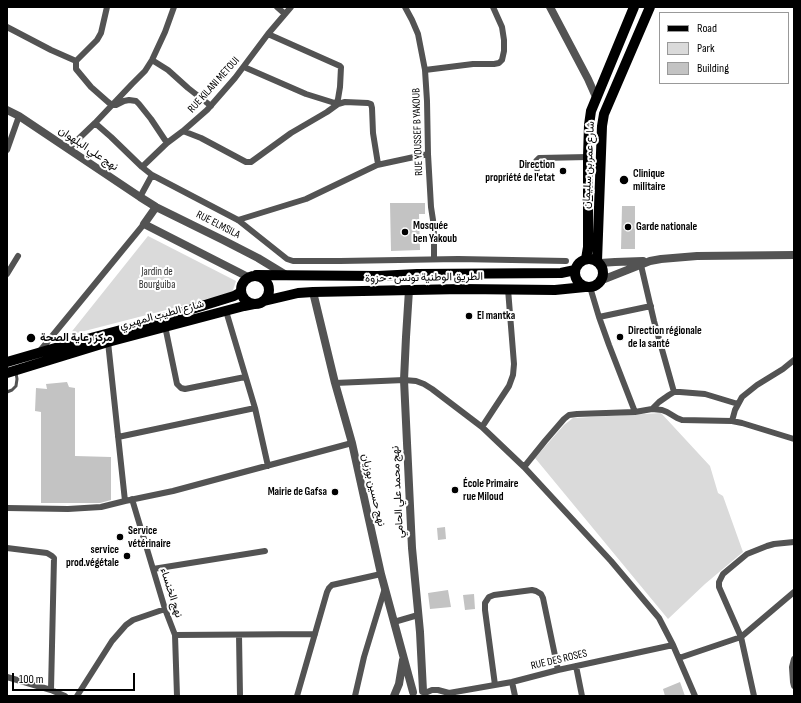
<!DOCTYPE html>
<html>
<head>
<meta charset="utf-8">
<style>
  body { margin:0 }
  #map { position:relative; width:801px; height:703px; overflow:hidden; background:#fff; font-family:"Sofia Sans Condensed",sans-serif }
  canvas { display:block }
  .frame { position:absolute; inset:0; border:8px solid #000; pointer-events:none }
  .legend { position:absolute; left:659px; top:12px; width:130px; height:72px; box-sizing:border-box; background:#fff; border:1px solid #999; margin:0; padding:5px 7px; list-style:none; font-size:12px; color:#000 }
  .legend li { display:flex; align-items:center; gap:8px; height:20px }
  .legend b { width:20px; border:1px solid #999 }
  .scale { position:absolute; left:12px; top:673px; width:123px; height:18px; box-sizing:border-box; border:2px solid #000; border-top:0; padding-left:5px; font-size:12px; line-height:14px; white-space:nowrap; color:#000; -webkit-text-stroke:3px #fff; paint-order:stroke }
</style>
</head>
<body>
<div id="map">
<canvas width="801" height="703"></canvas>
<div class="frame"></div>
<ul class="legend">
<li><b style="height:5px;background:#000"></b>Road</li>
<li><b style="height:11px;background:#dadada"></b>Park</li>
<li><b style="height:11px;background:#c3c3c3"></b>Building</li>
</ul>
<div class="scale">100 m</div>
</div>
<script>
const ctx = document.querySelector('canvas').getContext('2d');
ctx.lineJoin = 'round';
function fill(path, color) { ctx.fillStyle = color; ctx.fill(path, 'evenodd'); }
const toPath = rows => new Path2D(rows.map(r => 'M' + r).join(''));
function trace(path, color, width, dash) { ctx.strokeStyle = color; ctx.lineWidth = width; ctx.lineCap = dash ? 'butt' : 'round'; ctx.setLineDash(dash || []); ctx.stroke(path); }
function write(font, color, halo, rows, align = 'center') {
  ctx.font = font + ' "Sofia Sans Condensed",Vazirmatn,sans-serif'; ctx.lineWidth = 4; ctx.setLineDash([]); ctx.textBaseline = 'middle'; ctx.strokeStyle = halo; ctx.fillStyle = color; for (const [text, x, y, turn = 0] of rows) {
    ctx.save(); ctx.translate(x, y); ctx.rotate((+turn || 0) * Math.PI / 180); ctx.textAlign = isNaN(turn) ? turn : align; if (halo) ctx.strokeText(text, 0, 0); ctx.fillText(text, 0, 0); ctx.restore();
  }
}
fill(toPath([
  [148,236,236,281,232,293,69,335],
  [661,413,710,466,718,493,723,496,743,552,705,584,668,619,535,458,564,425,573,418]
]), '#dadada');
fill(toPath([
  [390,203,425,203,425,214,419,214,420,250,391,251],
  [622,206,635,206,635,249,621,249],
  [67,382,69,387,75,388,75,456,111,457,111,500,100,503,41,503,41,412,35,411,36,388,47,389,46,384],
  [445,527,446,539,438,540,437,528],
  [448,590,451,607,430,609,428,593],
  [474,594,475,609,465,610,463,595],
  [680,682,685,696,665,696,663,689]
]), '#c3c3c3');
trace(toPath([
  [7,392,12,390,16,386,17,379,16,373]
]), '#535353', 3);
trace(toPath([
  [107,7,101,33,97,40,76,61,76,69,91,87,108,102,112,105,116,105,124,101,129,100,136,101,139,104,151,119,167,143],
  [277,7,285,14],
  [405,7,412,20,418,34,425,70,427,101,428,154,431,207,433,220,434,234,434,259],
  [7,27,51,50,76,61],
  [268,34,340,66,341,67,340,87,338,99,336,104],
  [152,60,168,70,188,88,211,106],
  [244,67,306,94,338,104],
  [425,70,473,64,494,64,499,63,502,60,504,51,504,40,502,27,493,7],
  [95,123,111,137,142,167,152,175],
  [183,131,201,138,246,162,251,162,291,133,327,112,338,104,345,102,368,103,371,104,372,108,373,133,378,164],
  [68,149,95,123,132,84,145,71,152,60,165,32,174,7],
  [7,150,19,116],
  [142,167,167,143,183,131,207,110,235,78,268,34,291,7],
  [537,169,536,161,539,158,588,157],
  [140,197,152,175,238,220,282,255,287,259,293,261,340,261,458,259,566,261],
  [238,220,306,199,377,165,428,154],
  [640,261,654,321,674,392],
  [7,274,18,256],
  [590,287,599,317,609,345,635,412],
  [599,317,651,306],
  [165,326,177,384,181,388,185,389,245,377],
  [108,342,125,501],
  [39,352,144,224],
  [335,383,404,380,416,381,424,384,432,389,482,427,524,467,611,561,659,618,673,645,695,696],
  [255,408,268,466],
  [652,409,659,402,669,395,674,392,680,392,705,394,738,404],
  [732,421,735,410,742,397,757,385,783,369,794,360],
  [482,427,509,386,513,375,514,364,508,289],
  [118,437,255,408,226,311],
  [524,467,545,441,564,419,569,415,577,414,635,412,652,409,662,410,667,412,677,418,682,420,732,421,742,423,794,439],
  [132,499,165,609,175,635,177,696],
  [7,508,68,509,101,507,125,501,173,491,352,443],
  [7,548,47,553,52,556,54,558,51,690],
  [153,569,265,551],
  [394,622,418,615],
  [175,635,315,634],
  [239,635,240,696],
  [679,658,741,637,794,592],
  [794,659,792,667,793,682,794,686],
  [576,666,582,696],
  [7,677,51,690,65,696],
  [512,682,515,696],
  [495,685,485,610,485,603,489,597,494,595,532,590,536,591,541,594,543,598,558,670],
  [425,693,432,690,438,690,449,693,512,682,558,670,673,645],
  [77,696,112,641,126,625,133,620,165,609],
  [297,696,327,592,329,588,332,585,381,574],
  [355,696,364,657,385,588],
  [754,696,741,637,719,587,719,582,723,574,747,554,767,546,774,544,794,542]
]), '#535353', 6);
trace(toPath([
  [550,7,588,79,596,97],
  [7,110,19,116,140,197,156,207,223,240,258,258,286,275],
  [156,207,144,224,248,277],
  [600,263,615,262,643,261],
  [602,280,650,261,661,259,697,256,794,255],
  [409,290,406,337,404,380,412,548,420,632,423,691],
  [313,292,335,383,352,443,381,574,413,692],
  [394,696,399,684,403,660]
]), '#535353', 8);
trace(toPath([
  '575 273a14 14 0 1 1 28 0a14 14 0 1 1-28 0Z',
  [586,259,588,247,588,157,589,125,591,111,634,7],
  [597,261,602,126,604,114,650,7],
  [256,275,378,276,417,274,561,273,575,270],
  '241 290a14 14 0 1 1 28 0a14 14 0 1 1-28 0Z',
  [264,301,298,293,313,292,462,289,555,290,585,287],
  [7,362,76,342,147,323,234,296,241,292],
  [7,373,108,342,244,306,254,304]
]), '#000', 10);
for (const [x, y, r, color] of [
  [563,171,4,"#000"],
  [624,180,5,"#000"],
  [628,227,4,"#000"],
  [405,232,4,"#000"],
  [469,316,4,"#000"],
  [620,337,4,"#000"],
  [31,338,5,"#000"],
  [455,490,4,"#000"],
  [335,492,4,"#000"],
  [120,537,4,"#000"],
  [127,556,4,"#000"]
]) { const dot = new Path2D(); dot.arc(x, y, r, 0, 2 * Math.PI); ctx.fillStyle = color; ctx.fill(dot); trace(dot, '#fff', 1.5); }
write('11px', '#000', '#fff', [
  ["RUE KILANI METOUI",214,85,-48],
  ["RUE YOUSSEF B YAKOUB",418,132,-92],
  ["نهج علي البلهوان",88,149,34],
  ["شارع عمر بن سليمان",589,165,-87],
  ["RUE ELMSILA",218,225,27],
  ["الطريق الوطنية تونس - حزوة",424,278,-1],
  ["شارع الطيب المهيري",162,315,-15],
  ["نهج حسين بوزيان",373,490,77],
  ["نهج محمد علي الحامي",398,492,-93],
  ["نهج الخنساء",171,593,72],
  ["RUE DES ROSES",559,660,-13]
]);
write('bold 11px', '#000', '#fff', [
  ["Direction",555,165,"right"],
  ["propriété de l'etat",555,178,"right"],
  ["Clinique",633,174],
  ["militaire",633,187],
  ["Mosquée",413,226],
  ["ben Yakoub",413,239],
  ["Garde nationale",636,227],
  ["El mantka",477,316],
  ["Direction régionale",628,331],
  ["de la santé",628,344],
  ["مركز رعاية الصحة",40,338],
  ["École Primaire",463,484],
  ["rue Miloud",463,497],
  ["Mairie de Gafsa",327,492,"right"],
  ["Service",128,531],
  ["vétérinaire",128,544],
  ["service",119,550,"right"],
  ["prod.végétale",119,563,"right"]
], 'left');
write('11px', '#313131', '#fff', [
  ["Jardin de",157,272],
  ["Bourguiba",157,285]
]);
</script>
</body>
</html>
